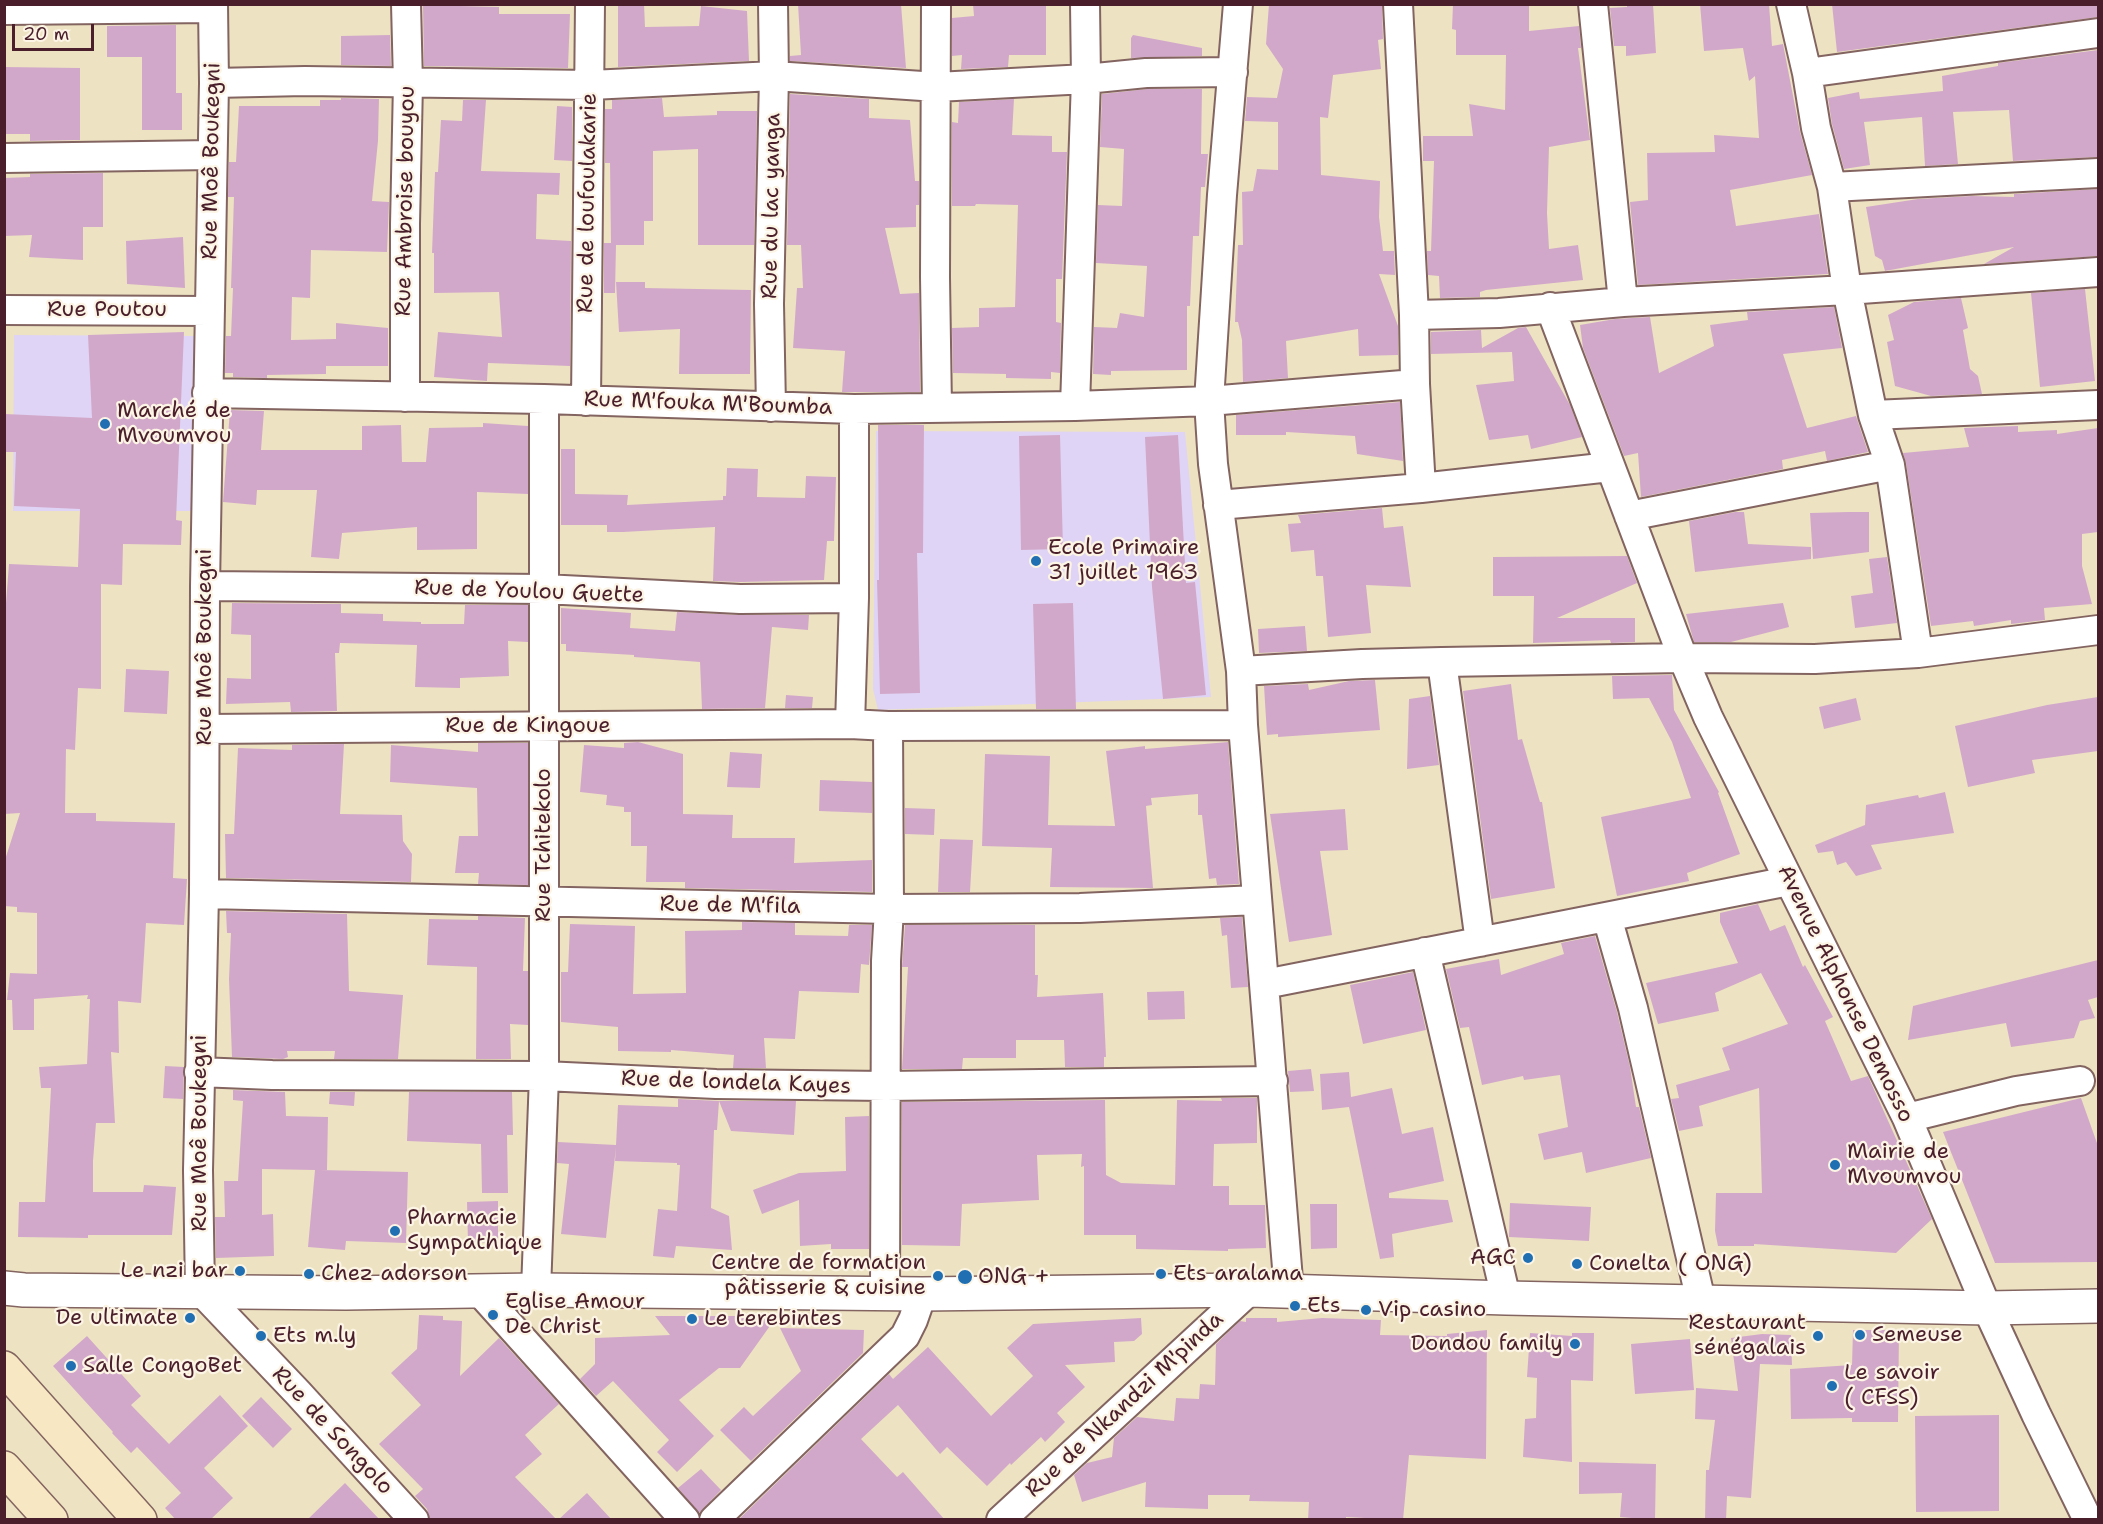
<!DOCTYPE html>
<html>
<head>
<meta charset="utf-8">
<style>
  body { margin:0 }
  #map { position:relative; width:2103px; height:1524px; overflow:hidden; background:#ede3c2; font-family:"Shantell Sans",sans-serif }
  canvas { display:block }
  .frame { position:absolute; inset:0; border:6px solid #4a1f2b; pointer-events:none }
  .scale { position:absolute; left:12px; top:24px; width:82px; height:27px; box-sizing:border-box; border:3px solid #4a1f2b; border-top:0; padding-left:8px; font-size:18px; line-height:21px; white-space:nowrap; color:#4a1f2b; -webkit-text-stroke:4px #fcf5e5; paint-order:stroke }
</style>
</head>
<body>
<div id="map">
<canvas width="2103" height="1524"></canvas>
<div class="frame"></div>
<div class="scale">20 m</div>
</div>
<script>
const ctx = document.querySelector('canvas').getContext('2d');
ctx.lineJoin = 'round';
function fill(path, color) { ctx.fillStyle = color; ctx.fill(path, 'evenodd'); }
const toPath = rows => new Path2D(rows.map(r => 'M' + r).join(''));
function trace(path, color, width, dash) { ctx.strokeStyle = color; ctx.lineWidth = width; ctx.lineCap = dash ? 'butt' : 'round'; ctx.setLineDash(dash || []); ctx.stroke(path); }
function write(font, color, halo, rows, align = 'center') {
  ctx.font = font + ' "Shantell Sans",sans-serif'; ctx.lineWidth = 4.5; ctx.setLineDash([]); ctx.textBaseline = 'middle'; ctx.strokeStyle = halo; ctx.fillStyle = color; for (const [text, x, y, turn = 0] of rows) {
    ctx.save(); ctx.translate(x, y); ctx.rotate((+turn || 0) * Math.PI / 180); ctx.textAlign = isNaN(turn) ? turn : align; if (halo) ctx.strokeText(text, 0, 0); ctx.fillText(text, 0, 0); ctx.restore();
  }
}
fill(toPath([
  [14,335,200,336,192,511,13,511],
  [876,431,1185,432,1211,697,878,710,873,689]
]), '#dfd4f5');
fill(toPath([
  [618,4,644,4,645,27,699,26,701,6,747,11,749,61,618,67],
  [798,4,901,4,906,68,790,61,790,56,801,55],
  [973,4,1046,4,1046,55,1009,55,1008,67,961,69,962,55,952,56,952,18,974,16],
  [1269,4,1382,4,1383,39,1378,40,1381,69,1333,75,1328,118,1320,117,1321,175,1380,181,1379,217,1383,251,1394,251,1395,275,1379,274,1398,326,1398,355,1359,356,1358,329,1286,341,1288,378,1243,382,1242,340,1238,322,1235,322,1238,245,1243,245,1242,192,1253,191,1257,169,1278,170,1278,122,1245,121,1247,97,1277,98,1283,69,1266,44],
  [1453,4,1529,4,1529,31,1579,26,1581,48,1578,48,1590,140,1549,147,1547,213,1549,249,1578,245,1583,280,1486,290,1480,292,1480,297,1440,298,1439,276,1428,275,1427,251,1431,251,1434,161,1423,161,1423,136,1473,136,1469,104,1505,110,1506,55,1456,55,1456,30,1452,29],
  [1627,4,1653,4,1656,53,1626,56,1626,46,1614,46,1610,8,1627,7],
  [1700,4,1769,4,1772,46,1783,44,1800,132,1812,175,1730,190,1736,226,1819,214,1828,274,1638,285,1630,202,1648,200,1647,153,1715,152,1714,135,1759,138,1755,76,1749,81,1743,48,1704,51],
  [1832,4,2098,4,2098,17,1837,52],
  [423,5,499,7,499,14,570,14,568,68,424,66],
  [176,25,176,93,182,93,182,130,142,130,142,57,107,57,107,26],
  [390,35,391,66,341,65,341,36],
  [1133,35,1202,48,1202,56,1131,58,1131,38],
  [2098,50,2098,157,2013,161,2009,110,1953,112,1958,164,1925,166,1922,117,1864,122,1870,165,1844,169,1832,124,1828,98,1859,92,1860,99,1943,91,1942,76,1998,66,1998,63],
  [4,67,80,68,80,140,30,141,30,134,4,134],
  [1147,89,1202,89,1201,154,1208,154,1205,187,1201,187,1199,236,1193,236,1190,306,1187,306,1187,370,1111,371,1111,375,1093,374,1094,327,1117,328,1120,313,1144,317,1147,266,1096,263,1098,205,1122,206,1124,149,1100,147,1102,94],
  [790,94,869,99,869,118,910,120,915,181,919,181,919,205,916,205,916,227,885,228,900,294,919,293,920,392,842,392,845,351,793,348,797,288,803,288,801,245,787,245],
  [341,98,379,99,378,141,372,201,389,202,387,252,311,250,310,298,292,297,291,340,336,339,336,323,388,328,388,366,326,366,326,374,267,375,267,378,233,377,233,373,225,373,226,336,231,336,233,288,231,288,234,197,228,197,229,162,236,162,239,106,320,106,320,100,341,100],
  [662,98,664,117,717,115,717,111,757,111,754,245,698,245,698,149,653,151,653,221,644,221,644,245,616,245,615,293,604,293,604,243,611,243,610,163,605,163,605,109,612,109,612,100],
  [1014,99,1012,135,1052,136,1052,152,1067,152,1062,279,1056,279,1056,322,1061,323,1060,373,1051,372,1051,379,1006,378,1006,374,953,373,952,328,979,327,979,308,1015,307,1018,205,976,204,975,206,952,206,952,122,958,123,959,102],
  [463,100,486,100,481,171,560,173,559,195,537,194,536,239,571,241,570,366,488,363,487,381,434,377,438,332,502,337,499,292,434,293,434,253,432,253,435,172,438,172,441,120,462,121],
  [557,106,572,107,572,161,554,160],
  [103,173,103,227,83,227,83,260,29,257,32,235,4,236,4,178,30,177,30,174],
  [2098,189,2098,256,1984,264,2014,247,1885,271,1882,260,1875,256,1866,207,1918,199,1972,196,2014,197,2014,194],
  [183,237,185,288,127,284,126,241],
  [616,282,645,282,645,288,751,290,750,374,679,374,680,329,619,332],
  [2085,289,2095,381,2040,387,2031,293],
  [1961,298,1968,328,1963,330,1970,369,1978,376,1982,394,1931,396,1895,386,1887,342,1894,340,1888,315,1914,302],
  [1834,307,1842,348,1783,354,1807,428,1856,416,1868,452,1827,461,1825,451,1782,460,1783,469,1641,497,1638,453,1624,456,1583,348,1580,325,1615,319,1650,317,1659,373,1714,346,1710,325,1748,320,1747,312],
  [1526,327,1570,405,1582,437,1531,449,1528,435,1489,440,1476,385,1514,381,1512,352,1431,354,1431,332,1481,330,1482,348,1518,328],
  [184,332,176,520,182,521,181,545,123,544,122,585,101,584,101,689,78,688,75,750,66,749,65,813,96,813,96,821,175,823,173,878,187,879,184,925,146,923,141,1003,118,1001,119,1053,111,1052,115,1123,96,1123,93,1161,93,1192,143,1192,144,1185,176,1187,172,1235,88,1235,88,1238,18,1237,19,1202,45,1202,51,1088,41,1088,39,1067,87,1064,90,999,87,999,88,995,34,999,34,1030,13,1030,12,1000,7,1000,10,973,37,974,37,913,17,912,17,907,4,906,4,863,20,813,4,814,4,629,9,564,78,567,80,509,14,506,16,452,4,452,5,414,92,418,88,335],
  [1400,402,1403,461,1357,454,1355,436,1286,432,1286,435,1236,435,1236,415],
  [230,410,264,411,261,450,362,450,362,426,401,425,402,462,426,462,429,428,483,427,483,423,528,426,528,494,477,492,477,549,417,550,417,527,342,533,339,559,311,557,317,490,257,490,256,505,223,502],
  [878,425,924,425,923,553,917,553,920,693,880,694,877,580,879,580],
  [2018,426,2018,432,2057,430,2057,434,2098,428,2098,532,2082,534,2082,566,2092,604,2044,608,2045,620,2011,624,2011,620,1974,626,1973,621,1931,626,1906,463,1903,453,1969,447,1964,428],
  [1060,435,1063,549,1021,550,1019,436],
  [1178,435,1186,583,1195,582,1206,695,1163,699,1152,587,1145,437],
  [561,449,575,449,575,494,628,495,627,505,723,500,723,496,726,496,727,468,758,469,757,497,805,498,806,476,836,477,834,541,827,541,824,580,740,582,713,581,715,527,623,532,607,532,607,525,561,525],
  [1382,508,1384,528,1403,526,1411,587,1366,585,1371,633,1328,637,1323,576,1316,576,1314,550,1291,552,1288,524,1301,523,1298,515],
  [1735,512,1744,512,1748,544,1811,547,1811,559,1695,572,1689,521],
  [1848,512,1869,512,1869,552,1813,559,1810,513],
  [1627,556,1637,583,1557,618,1635,618,1635,642,1611,643,1610,640,1533,643,1534,596,1493,596,1493,557],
  [1887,557,1897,623,1855,628,1851,596,1873,593,1869,559],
  [232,603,341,604,341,613,383,614,383,621,421,622,421,624,464,624,465,605,528,605,528,642,508,641,509,676,460,678,460,688,415,687,417,645,340,643,339,653,335,653,337,711,291,712,290,702,226,704,227,678,251,679,251,635,231,634],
  [1073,603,1076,709,1036,709,1033,604],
  [1783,603,1789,627,1731,642,1694,642,1686,614],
  [561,608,631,613,630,628,675,631,677,612,739,615,809,615,808,630,772,627,765,708,702,709,700,662,634,657,634,655,566,651,566,644,561,644],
  [1305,626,1307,651,1259,653,1258,629],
  [126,669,169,671,167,714,124,712],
  [1672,675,1674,710,1719,792,1718,793,1740,854,1687,873,1689,881,1617,896,1601,817,1691,798,1672,742,1649,698,1613,699,1612,676],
  [1375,680,1380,730,1278,737,1278,734,1267,735,1264,686,1308,684,1309,690,1349,681],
  [1511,684,1518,740,1522,739,1540,802,1542,802,1555,888,1491,899,1463,691],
  [786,695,813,697,812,708,785,708],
  [1430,696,1439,765,1407,769,1409,699],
  [2098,697,2098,751,2032,760,2035,773,1968,787,1955,726,2047,705],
  [1856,698,1861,720,1824,729,1819,707],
  [638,742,683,754,683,814,733,815,732,838,795,838,794,863,872,860,872,892,685,888,685,882,646,882,647,846,631,846,631,812,624,812,624,807,606,805,607,795,580,792,584,745,624,748,624,743],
  [1228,742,1239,884,1217,885,1216,878,1209,879,1202,815,1198,815,1198,794,1151,798,1152,805,1146,806,1153,888,1050,887,1052,848,982,846,985,754,1050,756,1048,825,1115,826,1106,751,1145,746,1145,749],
  [478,743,528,743,528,885,478,884,479,873,455,873,459,836,478,836,477,788,390,782,391,745,478,752],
  [344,744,340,814,402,815,403,841,412,854,411,882,226,878,225,834,234,834,238,748,292,750,292,745],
  [730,752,762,754,760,788,727,787],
  [820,780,872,782,872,813,819,811],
  [1945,792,1954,833,1871,845,1882,869,1856,876,1846,862,1837,865,1833,851,1818,853,1815,845,1865,825,1866,805,1918,795,1919,798],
  [905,808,935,809,934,835,905,834],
  [1345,809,1348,850,1320,851,1332,935,1289,942,1270,814],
  [940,839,973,840,970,892,938,892],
  [1758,904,1770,931,1785,925,1803,967,1805,965,1833,1017,1825,1021,1851,1081,1868,1076,1932,1219,1896,1253,1754,1244,1754,1246,1718,1246,1715,1231,1716,1193,1762,1193,1759,1088,1699,1106,1703,1126,1679,1131,1671,1099,1679,1098,1676,1085,1730,1070,1722,1048,1788,1024,1761,973,1715,993,1719,1011,1658,1024,1646,983,1738,963,1720,922,1720,913],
  [226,911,347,914,349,991,403,995,398,1059,334,1059,335,1051,287,1051,288,1057,283,1059,232,1057,229,979,231,933,227,933],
  [478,916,525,918,523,971,528,971,528,1025,510,1024,511,1059,476,1059,477,967,427,965,429,919,478,920],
  [1242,917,1248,987,1231,988,1227,935,1222,936,1220,918],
  [742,922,795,923,795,935,848,936,849,925,872,925,869,965,861,964,859,993,799,991,795,1039,764,1038,766,1068,733,1068,734,1055,671,1050,671,1052,618,1051,618,1027,561,1022,561,972,568,972,570,924,635,926,633,994,686,993,685,931,742,930],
  [905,925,1035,925,1035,975,1038,975,1037,997,1103,993,1106,1057,1104,1057,1104,1067,1065,1067,1064,1040,1016,1040,1016,1058,963,1058,962,1069,902,1069,908,967,902,967],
  [1595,936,1617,1012,1630,1067,1636,1107,1639,1107,1651,1158,1586,1173,1582,1152,1544,1160,1538,1134,1568,1127,1560,1075,1524,1080,1523,1076,1482,1085,1469,1027,1460,1028,1446,969,1499,959,1501,975,1564,954,1561,943],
  [2098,960,2098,997,2088,1000,2095,1018,2080,1021,2074,1038,2011,1047,2006,1023,1908,1040,1913,1006],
  [1413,972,1426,1030,1363,1044,1350,985],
  [1184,991,1185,1019,1148,1020,1147,992],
  [165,1066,184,1067,183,1099,163,1098],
  [1311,1069,1314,1091,1290,1092,1288,1071],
  [1349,1072,1351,1097,1392,1088,1402,1134,1433,1127,1444,1181,1389,1193,1389,1198,1448,1200,1453,1222,1392,1234,1394,1257,1380,1259,1349,1107,1322,1110,1320,1074],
  [233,1090,285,1092,286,1116,328,1117,327,1170,320,1170,408,1172,406,1243,346,1241,345,1250,308,1247,315,1170,262,1169,262,1215,273,1214,274,1256,216,1258,215,1217,225,1217,224,1181,238,1181,243,1101,233,1100],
  [330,1092,355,1092,354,1106,329,1104],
  [409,1092,512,1092,513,1135,507,1135,508,1193,482,1193,481,1144,407,1141],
  [1221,1098,1257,1098,1257,1143,1214,1144,1213,1186,1229,1186,1229,1205,1265,1205,1266,1248,1228,1249,1228,1251,1136,1249,1136,1235,1084,1235,1084,1166,1081,1167,1082,1154,1037,1155,1039,1200,962,1204,960,1246,902,1245,902,1102,1105,1100,1106,1175,1121,1183,1175,1185,1177,1100,1222,1101],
  [2081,1098,2098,1146,2098,1262,1995,1263,1943,1132],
  [678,1099,719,1101,717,1130,714,1130,711,1208,729,1216,732,1250,676,1246,674,1258,653,1256,658,1209,677,1211,680,1165,677,1165,677,1163,615,1161,616,1147,606,1238,561,1234,569,1164,557,1163,558,1142,616,1145,618,1105,678,1107],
  [719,1101,796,1101,794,1135,731,1131],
  [869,1116,869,1249,831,1249,831,1244,800,1246,799,1200,762,1214,753,1190,799,1173,846,1171,845,1117],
  [498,1201,498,1242,468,1243,467,1202],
  [1510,1203,1591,1207,1589,1241,1509,1237],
  [1310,1204,1337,1204,1337,1248,1311,1249],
  [419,1315,443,1316,443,1320,462,1321,460,1376,499,1338,559,1404,525,1435,542,1454,515,1477,557,1520,430,1520,427,1509,415,1496,423,1489,379,1444,421,1405,391,1373,417,1349],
  [655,1316,777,1316,740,1368,719,1368,679,1400,714,1436,677,1472,657,1452,669,1440,613,1381,596,1396,580,1379,595,1364,595,1338,670,1335],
  [1141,1318,1142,1334,1134,1341,1114,1342,1115,1362,1065,1365,1085,1387,1057,1413,1065,1422,1045,1442,1041,1437,1011,1465,1010,1463,987,1486,947,1447,940,1454,898,1405,861,1439,897,1477,903,1472,945,1520,738,1520,889,1374,893,1379,928,1347,991,1416,1033,1376,1007,1348,1033,1324],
  [1246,1318,1277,1318,1277,1322,1322,1318,1381,1320,1380,1335,1447,1336,1447,1334,1487,1330,1486,1459,1409,1455,1403,1520,1346,1517,1346,1520,1308,1520,1309,1502,1249,1501,1250,1495,1208,1495,1208,1509,1145,1507,1146,1482,1082,1502,1074,1475,1087,1463,1112,1457,1114,1438,1137,1417,1174,1421,1176,1398,1199,1399,1200,1384,1215,1385,1216,1344,1240,1321,1246,1322],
  [780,1328,864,1330,863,1353,751,1461,720,1430,744,1407,753,1416,801,1371],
  [1853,1330,1899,1330,1898,1422,1852,1422,1852,1418,1791,1419,1790,1369,1852,1365],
  [1530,1333,1572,1336,1572,1333,1594,1333,1593,1381,1571,1380,1572,1462,1523,1457,1525,1419,1536,1418,1537,1378,1527,1377],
  [1762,1334,1791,1335,1792,1365,1760,1364,1751,1498,1727,1496,1726,1520,1705,1520,1706,1470,1709,1470,1715,1420,1695,1419,1696,1388,1738,1391,1731,1338],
  [87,1336,141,1396,131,1405,169,1444,220,1395,248,1426,204,1468,233,1498,210,1520,176,1520,165,1508,181,1493,137,1447,131,1453,112,1433,113,1432,53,1366],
  [1690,1339,1694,1390,1635,1394,1631,1344],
  [261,1397,292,1429,273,1448,242,1416],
  [1999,1415,1999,1511,1916,1512,1915,1416],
  [1579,1462,1656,1464,1655,1520,1620,1517,1622,1493,1579,1494],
  [701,1469,721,1490,699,1513,678,1488],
  [345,1483,380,1520,307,1520],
  [587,1493,612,1520,558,1520]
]), '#d2a8ca');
const minor = toPath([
  [213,4,214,83,205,586,204,894,198,1170,200,1290,298,1393,414,1520],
  [936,4,935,277,937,408],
  [1238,4,1222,195,1209,401,1213,464,1241,671,1243,725,1289,1292],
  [1398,4,1414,315,1415,384,1421,488],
  [1593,4,1623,302],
  [1791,4,1807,73,1816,128,1832,187,1847,290,1873,415,1890,465,1918,653],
  [4,10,213,8],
  [1807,73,2098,33],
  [214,83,305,81,591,85,774,76,937,87,1086,79,1146,73,1233,72],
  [4,158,212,155],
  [1832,187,2098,173],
  [1550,307,1683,658,1708,717,1907,1118,1987,1308,2036,1414,2088,1520],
  [4,310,210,311],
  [1414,315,1499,313,1623,302,1847,290,2098,272],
  [207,393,544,399,854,409,1075,406,1209,401,1415,384],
  [405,397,405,224,408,83,406,4],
  [586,401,590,4],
  [1075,406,1086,79,1085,4],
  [771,407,769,304,774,76,773,4],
  [1873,415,2098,405],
  [1218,505,1421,488,1610,467],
  [1629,516,1890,465],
  [205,586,544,589,740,599,854,598],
  [1442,662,1480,942],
  [1241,671,1362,664,1442,662,1683,658,1815,659,1918,653,2098,630],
  [850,724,854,598,854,409],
  [205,729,850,724,888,726,1243,725],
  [204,894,889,909,1080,908,1257,900],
  [1607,917,1633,1008,1701,1301],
  [1425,952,1506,1298],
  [1265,984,1789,881],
  [199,1072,272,1075,544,1076,716,1084,886,1086,1273,1081],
  [1907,1118,2016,1091,2080,1081],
  [536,1290,544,1076,544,399],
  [479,1291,685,1520],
  [885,1293,886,961,889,909,888,726],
  [714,1520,905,1336,913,1320,922,1294],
  [1001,1520,1250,1290]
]);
const tertiary = toPath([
  [4,1288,24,1290,346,1293,536,1290,922,1294,1250,1290,1506,1298,1987,1308,2098,1306]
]);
const secondary = toPath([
  [4,1368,140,1520],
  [4,1468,51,1520]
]);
trace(minor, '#836460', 32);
trace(tertiary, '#836460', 36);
trace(secondary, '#836460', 36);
trace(minor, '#fff', 28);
trace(tertiary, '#fff', 33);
trace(secondary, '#f7e8c3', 33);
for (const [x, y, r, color] of [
  [105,424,6,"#1f6fb2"],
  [1036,561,6,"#1f6fb2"],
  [1835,1165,6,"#1f6fb2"],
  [395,1231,6,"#1f6fb2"],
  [1528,1258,6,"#1f6fb2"],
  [1577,1264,6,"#1f6fb2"],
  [240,1271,6,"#1f6fb2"],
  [309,1274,6,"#1f6fb2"],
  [1161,1274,6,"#1f6fb2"],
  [938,1276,6,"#1f6fb2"],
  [965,1277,8,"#1f6fb2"],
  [1295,1306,6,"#1f6fb2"],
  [1366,1310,6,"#1f6fb2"],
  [493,1315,6,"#1f6fb2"],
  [190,1318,6,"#1f6fb2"],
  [692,1319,6,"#1f6fb2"],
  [1860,1335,6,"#1f6fb2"],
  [261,1336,6,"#1f6fb2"],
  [1818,1336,6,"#1f6fb2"],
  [1575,1344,6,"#1f6fb2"],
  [71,1366,6,"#1f6fb2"],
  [1832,1386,6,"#1f6fb2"]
]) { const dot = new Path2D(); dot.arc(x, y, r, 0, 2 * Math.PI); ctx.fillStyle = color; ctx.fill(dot); trace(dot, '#fcf5e5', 2); }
write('22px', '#4a1f2b', '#fcf5e5', [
  ["Rue Moê Boukegni",212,161,-89],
  ["Rue Ambroise bouyou",406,201,-89],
  ["Rue de loufoulakarie",588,203,-89],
  ["Rue du lac yanga",772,206,-89],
  ["Rue Poutou",107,310],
  ["Rue M'fouka M'Boumba",708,404,2],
  ["Rue de Youlou Guette",529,592,2],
  ["Rue Moê Boukegni",205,647,-90],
  ["Rue de Kingoue",528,726],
  ["Rue Tchitekolo",544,845,-90],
  ["Rue de M'fila",730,906,1],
  ["Avenue Alphonse Demosso",1845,994,64],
  ["Rue de londela Kayes",736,1083,2],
  ["Rue Moê Boukegni",200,1133,-90],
  ["Rue de Nkandzi M'pinda",1125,1405,-43],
  ["Rue de Songolo",332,1431,47]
]);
write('22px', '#4a1f2b', '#fcf5e5', [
  ["Marché de",117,411],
  ["Mvoumvou",117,436],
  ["Ecole Primaire",1048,548],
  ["31 juillet 1963",1048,573],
  ["Mairie de",1847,1152],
  ["Mvoumvou",1847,1177],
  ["Pharmacie",407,1218],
  ["Sympathique",407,1243],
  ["AGC",1516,1258,"right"],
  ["Centre de formation",926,1263,"right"],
  ["pâtisserie & cuisine",926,1288,"right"],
  ["Conelta ( ONG)",1589,1264],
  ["Le nzi bar",228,1271,"right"],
  ["Chez adorson",321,1274],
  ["Ets aralama",1173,1274],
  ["ONG +",978,1277],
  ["Eglise Amour",505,1302],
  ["De Christ",505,1327],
  ["Ets",1307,1306],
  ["Vip casino",1378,1310],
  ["De ultimate",178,1318,"right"],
  ["Le terebintes",704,1319],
  ["Restaurant",1806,1323,"right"],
  ["sénégalais",1806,1348,"right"],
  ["Semeuse",1872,1335],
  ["Ets m.ly",273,1336],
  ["Dondou family",1563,1344,"right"],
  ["Salle CongoBet",83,1366],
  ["Le savoir",1844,1373],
  ["( CFSS)",1844,1398]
], 'left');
</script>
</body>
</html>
